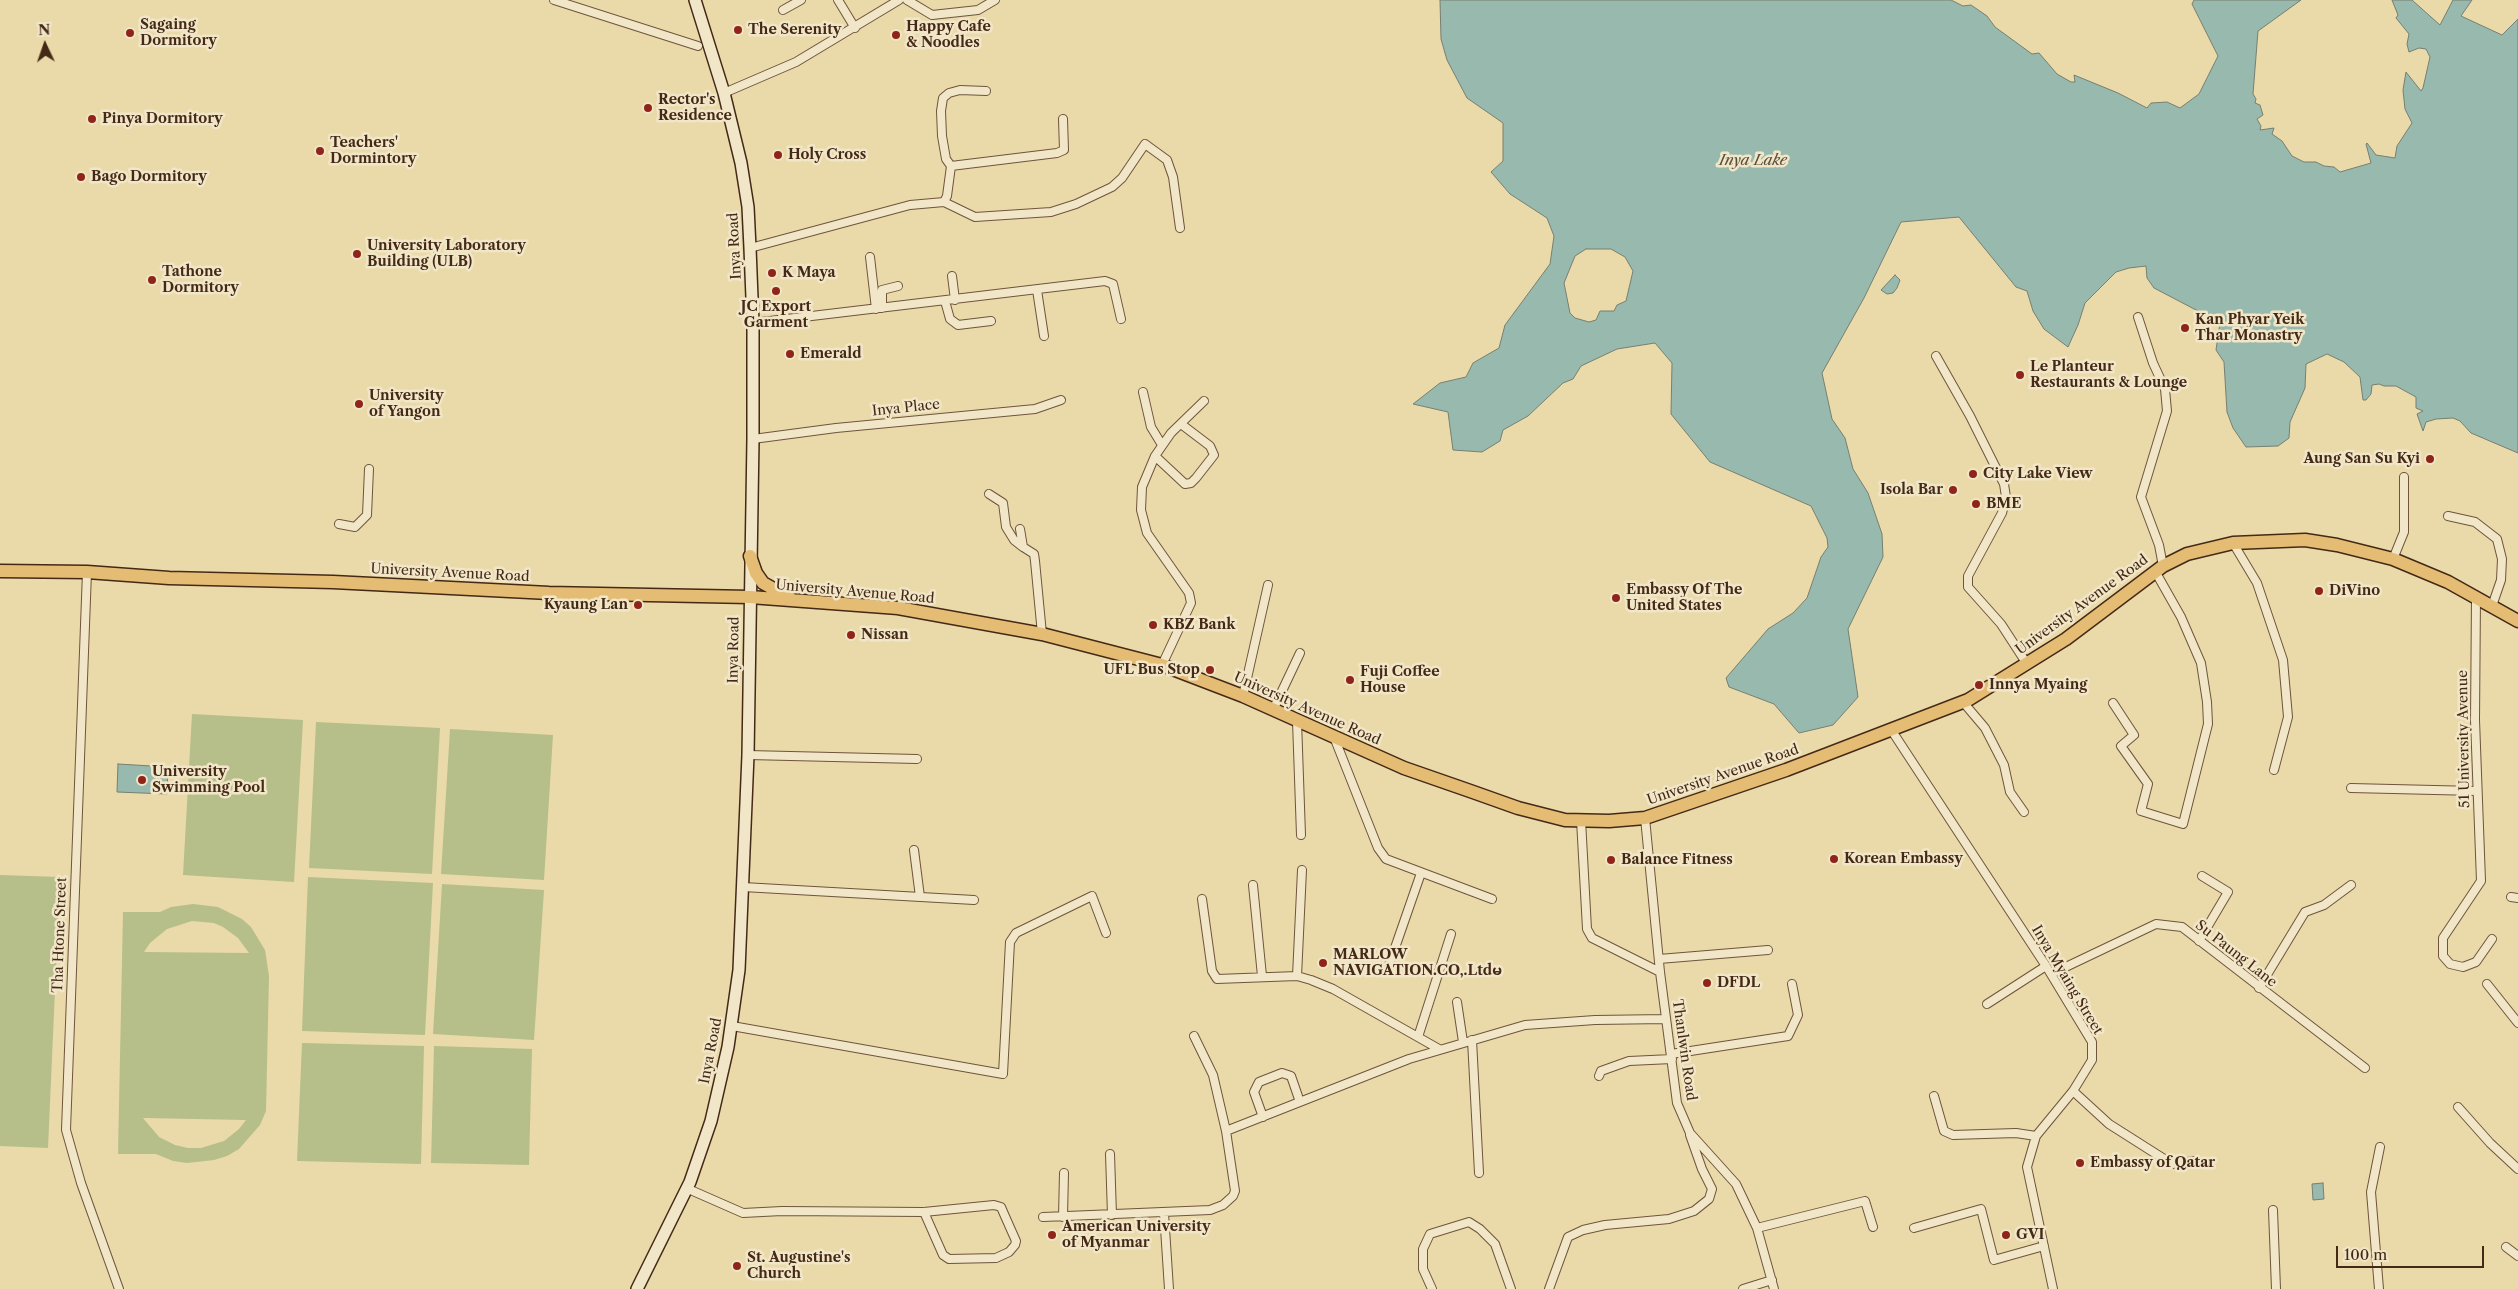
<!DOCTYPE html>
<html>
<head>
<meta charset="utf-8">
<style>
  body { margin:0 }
  #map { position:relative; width:2518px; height:1289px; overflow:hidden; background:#ead9a9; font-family:"Libre Caslon Text",serif }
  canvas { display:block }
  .north { position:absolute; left:20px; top:20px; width:50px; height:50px; -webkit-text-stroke:4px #f1e6c7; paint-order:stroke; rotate:357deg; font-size:14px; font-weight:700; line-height:20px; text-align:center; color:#442917 }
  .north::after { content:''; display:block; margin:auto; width:18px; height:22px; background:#442917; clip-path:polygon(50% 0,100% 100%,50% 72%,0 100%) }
  .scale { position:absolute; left:2336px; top:1246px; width:148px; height:22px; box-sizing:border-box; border:2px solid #442917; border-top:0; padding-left:6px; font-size:15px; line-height:18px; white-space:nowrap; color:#442917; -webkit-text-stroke:4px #f1e6c7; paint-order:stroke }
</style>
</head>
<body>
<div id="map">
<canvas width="2518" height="1289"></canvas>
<div class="north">N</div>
<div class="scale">100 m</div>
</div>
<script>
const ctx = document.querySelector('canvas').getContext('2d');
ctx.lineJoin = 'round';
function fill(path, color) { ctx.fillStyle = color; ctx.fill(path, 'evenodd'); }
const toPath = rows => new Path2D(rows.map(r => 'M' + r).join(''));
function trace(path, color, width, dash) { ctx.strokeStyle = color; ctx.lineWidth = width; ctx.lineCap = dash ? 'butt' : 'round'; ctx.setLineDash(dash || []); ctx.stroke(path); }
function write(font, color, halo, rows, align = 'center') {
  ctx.font = font + ' "Libre Caslon Text","Noto Sans Myanmar",serif'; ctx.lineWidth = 5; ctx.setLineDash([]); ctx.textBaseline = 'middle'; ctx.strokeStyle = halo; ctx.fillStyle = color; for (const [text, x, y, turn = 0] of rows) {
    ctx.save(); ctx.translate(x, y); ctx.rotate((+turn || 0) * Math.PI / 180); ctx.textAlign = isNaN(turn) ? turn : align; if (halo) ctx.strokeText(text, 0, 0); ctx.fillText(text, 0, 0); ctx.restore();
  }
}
fill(toPath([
  [192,714,303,720,294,882,183,875],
  [316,722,440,728,432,874,309,868],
  [450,729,553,735,544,880,441,874],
  [0,875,60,877,48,1148,0,1146],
  [308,877,433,883,425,1035,302,1031],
  [442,884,544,890,534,1040,433,1034],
  [193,904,218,907,242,919,251,927,265,950,269,976,266,1111,260,1125,239,1149,227,1156,214,1160,187,1163,173,1161,156,1154,118,1154,123,912,160,912,171,907],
  [192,921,214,923,223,927,238,938,249,953,144,952,150,943,167,929],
  [143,1118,144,1118,246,1120,239,1129,224,1141,201,1148,188,1148,175,1145,159,1137],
  [302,1043,424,1046,421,1164,297,1161],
  [434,1046,532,1049,529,1165,431,1163]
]), '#b6bf89');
const water = toPath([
  [1440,0,1951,0,1963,6,1971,5,1987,16,1995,27,2032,54,2039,53,2057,74,2071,82,2075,82,2074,75,2118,93,2147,108,2151,103,2167,102,2180,108,2199,94,2218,56,2192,4,2194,0,2301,0,2258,31,2253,94,2256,99,2255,103,2260,105,2263,115,2257,119,2261,126,2260,130,2274,128,2272,134,2282,141,2292,156,2304,162,2316,162,2324,166,2334,167,2340,172,2371,163,2366,144,2367,143,2376,155,2395,158,2397,146,2412,123,2405,109,2403,90,2406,72,2421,91,2423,88,2430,57,2426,49,2419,48,2409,52,2407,44,2409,34,2396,18,2398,15,2392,0,2412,0,2440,25,2453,0,2472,0,2461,16,2502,35,2518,19,2518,453,2471,433,2460,421,2453,418,2436,419,2426,422,2423,431,2417,414,2423,411,2416,408,2416,397,2396,386,2384,386,2379,384,2372,385,2371,394,2366,400,2363,400,2360,377,2344,362,2327,354,2306,364,2305,388,2290,422,2289,438,2278,446,2246,447,2233,428,2227,412,2224,362,2216,350,2220,323,2216,316,2198,311,2154,288,2147,278,2146,266,2129,268,2116,272,2085,303,2078,325,2068,347,2044,329,2033,311,2027,291,2016,287,1959,217,1901,222,1864,298,1822,373,1832,419,1845,438,1853,469,1868,493,1882,534,1883,557,1848,629,1858,697,1833,725,1799,733,1774,704,1729,687,1726,678,1768,629,1793,613,1807,598,1821,557,1828,547,1827,538,1811,506,1710,462,1671,414,1672,363,1655,343,1617,349,1581,366,1573,379,1563,383,1528,416,1503,430,1500,441,1482,452,1453,450,1448,412,1413,404,1440,383,1466,377,1473,363,1499,348,1505,325,1550,264,1554,236,1547,218,1510,194,1491,172,1503,161,1503,123,1467,98,1447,60,1441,39,1440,0],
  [1586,249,1611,249,1625,257,1633,271,1626,301,1617,305,1614,311,1600,311,1596,320,1589,322,1575,318,1570,313,1564,283,1575,256,1586,249],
  [1895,275,1900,280,1897,288,1893,293,1887,294,1881,290,1895,275],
  [118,764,168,767,167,794,117,792,118,764],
  [2323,1183,2324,1199,2313,1200,2312,1184,2323,1183]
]);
fill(water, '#98b9ad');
trace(water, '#767f71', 1);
const street = toPath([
  [554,0,698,46],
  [838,0,855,28],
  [907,0,932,15,978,10,995,0],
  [783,10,801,0],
  [724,93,796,62,899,0],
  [951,166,946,159,942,136,941,111,943,98,949,93,960,90,986,91],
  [944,202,975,217,1051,212,1076,204,1112,187,1122,178,1145,144,1167,160,1173,177,1180,228],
  [750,248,910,205,944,202,947,196,951,166,1057,153,1064,150,1063,119],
  [870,257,876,309],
  [952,276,955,300],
  [1037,290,1044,336],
  [945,301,950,319,958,325,991,321],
  [882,308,882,290,898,286],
  [2138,317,2153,363,2165,389,2167,411,2141,497,2159,545,2163,566],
  [753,323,1105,281,1113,284,1121,319],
  [1936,356,1970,416,2004,484,2006,497,2002,513,1968,576,1968,587,2001,624,2027,664],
  [1143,392,1151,427,1162,445],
  [753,439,836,428,1035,409,1061,400],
  [1155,456,1185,484,1191,483,1196,478,1214,455,1210,446,1181,424],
  [989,494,1003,503,1006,527,1014,540,1023,547],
  [2448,516,2475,522,2497,539,2502,559,2501,580,2492,606],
  [339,524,355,527,367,515,369,469],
  [1020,529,1023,547,1034,554,1035,561,1042,634],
  [2233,543,2257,583,2283,660,2288,717,2274,770],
  [2393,559,2404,532,2404,477],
  [87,572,66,1130,81,1183,119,1289],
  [2476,597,2475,720,2481,881,2443,938,2443,956,2450,964,2463,967,2476,962,2492,939],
  [1162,665,1191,603,1189,593,1147,533,1141,510,1142,487,1155,456,1171,433,1204,401],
  [1243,696,1268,585],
  [1963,702,1985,728,2004,765,2010,792,2024,812],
  [2113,703,2134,735,2121,746,2148,784,2141,811,2183,824,2208,724,2207,702,2201,663,2181,617,2155,571],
  [1273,710,1300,653],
  [1297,721,1301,835],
  [1892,731,2046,966,2092,1042,2092,1060,2073,1091,2036,1136,2027,1167,2053,1289],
  [1334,737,1378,848,1386,859,1492,899],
  [748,755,917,759],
  [2351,788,2476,791],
  [1645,818,1660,972,1677,1103,1690,1133,1736,1184,1757,1228,1774,1289],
  [1581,820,1587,929,1592,938,1660,972],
  [914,850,920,897],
  [1253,885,1262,976],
  [743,887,974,900],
  [2511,897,2518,898],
  [1202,899,1212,971,1217,979,1297,976,1311,980,1333,989,1439,1049],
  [2199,941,2228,892,2202,876],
  [1659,959,1768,950],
  [1388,968,1421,873],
  [2051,974,2156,924,2182,927,2365,1068],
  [1297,976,1302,870],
  [2487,984,2518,1023],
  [2259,988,2305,912,2324,905,2351,885],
  [1457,1002,1463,1042],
  [1987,1004,2046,966],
  [732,1026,1003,1074,1010,942,1016,933,1092,896,1106,933],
  [1418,1037,1451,934],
  [1472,1040,1479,1173],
  [1671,1054,1788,1036,1798,1015,1792,984],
  [1599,1076,1601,1071,1629,1061,1672,1059],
  [2073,1091,2109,1124,2172,1164,2195,1161],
  [1934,1096,1944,1131,1953,1135,2016,1133,2036,1136],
  [2458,1107,2490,1143,2518,1169],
  [1263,1117,1254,1092,1259,1082,1282,1073,1291,1076,1300,1102],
  [1226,1131,1409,1059,1525,1025,1595,1020,1666,1019],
  [1110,1154,1112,1215],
  [686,1188,743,1213,782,1211,924,1212,994,1205,1001,1207,1004,1214,1016,1241,1015,1245,1009,1252,996,1258,949,1259,943,1255,924,1212],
  [2273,1210,2276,1289],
  [1164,1213,1169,1289],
  [1043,1217,1210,1210,1223,1205,1233,1196,1235,1191,1226,1131,1213,1075,1194,1036],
  [1063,1217,1064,1173],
  [1757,1228,1865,1201,1873,1227],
  [1914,1228,1981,1209,1994,1260,2044,1246],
  [2506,1247,2518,1256],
  [1432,1289,1423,1269,1423,1249,1430,1234,1469,1222,1480,1229,1495,1244,1511,1289],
  [1549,1289,1568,1237,1583,1230,1605,1225,1669,1219,1694,1211,1709,1199,1712,1189,1702,1169,1690,1135],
  [1743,1289,1772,1280],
  [2379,1289,2371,1192,2380,1147]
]);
const secondary = toPath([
  [637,1289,690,1182,711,1121,728,1047,739,970,748,755,753,439,753,323,750,248,748,207,741,163,724,93,695,0]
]);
const primary = toPath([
  [750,556,756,573,763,583,790,598],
  [0,571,87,572,169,578,333,582,549,593,750,597,898,608,1042,634,1162,665,1243,696,1404,768,1473,792,1518,808,1565,820,1609,821,1645,818,1786,770,1968,700,2066,639,2163,566,2187,554,2233,543,2305,540,2337,545,2393,559,2448,582,2518,621]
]);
trace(street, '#6e553c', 10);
trace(secondary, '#442917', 14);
trace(primary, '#442917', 15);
trace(street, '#f1e6c7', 8);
trace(secondary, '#f1e6c7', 11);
trace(primary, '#e5bc74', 12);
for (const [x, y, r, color] of [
  [738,30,5,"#8f2418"],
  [130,33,5,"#8f2418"],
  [896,35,5,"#8f2418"],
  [648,108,5,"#8f2418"],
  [92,119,5,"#8f2418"],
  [320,151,5,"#8f2418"],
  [778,155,5,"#8f2418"],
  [81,177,5,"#8f2418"],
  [357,254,5,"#8f2418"],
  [772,273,5,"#8f2418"],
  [152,280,5,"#8f2418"],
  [776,291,5,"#8f2418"],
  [2185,328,5,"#8f2418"],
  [790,354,5,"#8f2418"],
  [2020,375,5,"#8f2418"],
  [359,404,5,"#8f2418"],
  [2430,459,5,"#8f2418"],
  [1973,474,5,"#8f2418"],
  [1953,490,5,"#8f2418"],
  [1976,504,5,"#8f2418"],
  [2319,591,5,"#8f2418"],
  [1616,598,5,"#8f2418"],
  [638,605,5,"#8f2418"],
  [1153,625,5,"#8f2418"],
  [851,635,5,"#8f2418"],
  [1210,670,5,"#8f2418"],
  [1350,680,5,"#8f2418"],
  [1979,685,5,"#8f2418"],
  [142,780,5,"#8f2418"],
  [1834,859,5,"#8f2418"],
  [1611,860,5,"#8f2418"],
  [1323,963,5,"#8f2418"],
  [1707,983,5,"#8f2418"],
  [2080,1163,5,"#8f2418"],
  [1052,1235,5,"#8f2418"],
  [2006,1235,5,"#8f2418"],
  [737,1266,5,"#8f2418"]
]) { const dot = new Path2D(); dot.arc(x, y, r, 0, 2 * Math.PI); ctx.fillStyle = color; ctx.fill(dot); trace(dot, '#f1e6c7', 2); }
write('bold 14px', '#442917', '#f1e6c7', [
  ["Sagaing",140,25],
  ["Dormitory",140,41],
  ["Happy Cafe",906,27],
  ["& Noodles",906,43],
  ["The Serenity",748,30],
  ["Rector's",658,100],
  ["Residence",658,116],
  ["Pinya Dormitory",102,119],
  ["Teachers'",330,143],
  ["Dormintory",330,159],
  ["Holy Cross",788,155],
  ["Bago Dormitory",91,177],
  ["University Laboratory",367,246],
  ["Building (ULB)",367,262],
  ["Tathone",162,272],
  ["Dormitory",162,288],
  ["K Maya",782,273],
  ["JC Export",776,307,"center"],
  ["Garment",776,323,"center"],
  ["Kan Phyar Yeik",2195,320],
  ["Thar Monastry",2195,336],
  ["Emerald",800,354],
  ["Le Planteur",2030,367],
  ["Restaurants & Lounge",2030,383],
  ["University",369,396],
  ["of Yangon",369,412],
  ["Aung San Su Kyi",2420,459,"right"],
  ["City Lake View",1983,474],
  ["Isola Bar",1943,490,"right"],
  ["BME",1986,504],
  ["Embassy Of The",1626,590],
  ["United States",1626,606],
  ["DiVino",2329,591],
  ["Kyaung Lan",628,605,"right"],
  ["KBZ Bank",1163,625],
  ["Nissan",861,635],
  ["UFL Bus Stop",1200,670,"right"],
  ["Fuji Coffee",1360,672],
  ["House",1360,688],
  ["Innya Myaing",1989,685],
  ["University",152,772],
  ["Swimming Pool",152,788],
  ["Korean Embassy",1844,859],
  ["Balance Fitness",1621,860],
  ["MARLOW",1333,955],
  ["NAVIGATION.CO,.Ltdမ",1333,971],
  ["DFDL",1717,983],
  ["Embassy of Qatar",2090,1163],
  ["American University",1062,1227],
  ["of Myanmar",1062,1243],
  ["GVI",2016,1235],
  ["St. Augustine's",747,1258],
  ["Church",747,1274]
], 'left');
write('14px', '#442917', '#f1e6c7', [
  ["Inya Road",735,246,-93],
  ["Inya Place",906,408,-6],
  ["University Avenue Road",450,573,3],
  ["University Avenue Road",855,592,5],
  ["University Avenue Road",2082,605,-36],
  ["Inya Road",734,650,-89],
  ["University Avenue Road",1307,709,24],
  ["51 University Avenue",2464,739,-91],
  ["University Avenue Road",1723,775,-19],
  ["Tha Htone Street",60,935,-88],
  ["Su Paung Lane",2236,954,38],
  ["Inya Myaing Street",2067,980,59],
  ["Thanlwin Road",1684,1050,82],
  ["Inya Road",711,1051,-79]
]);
write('italic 15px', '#594d3c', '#f1e6c7', [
  ["Inya Lake",1753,161]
]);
</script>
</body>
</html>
